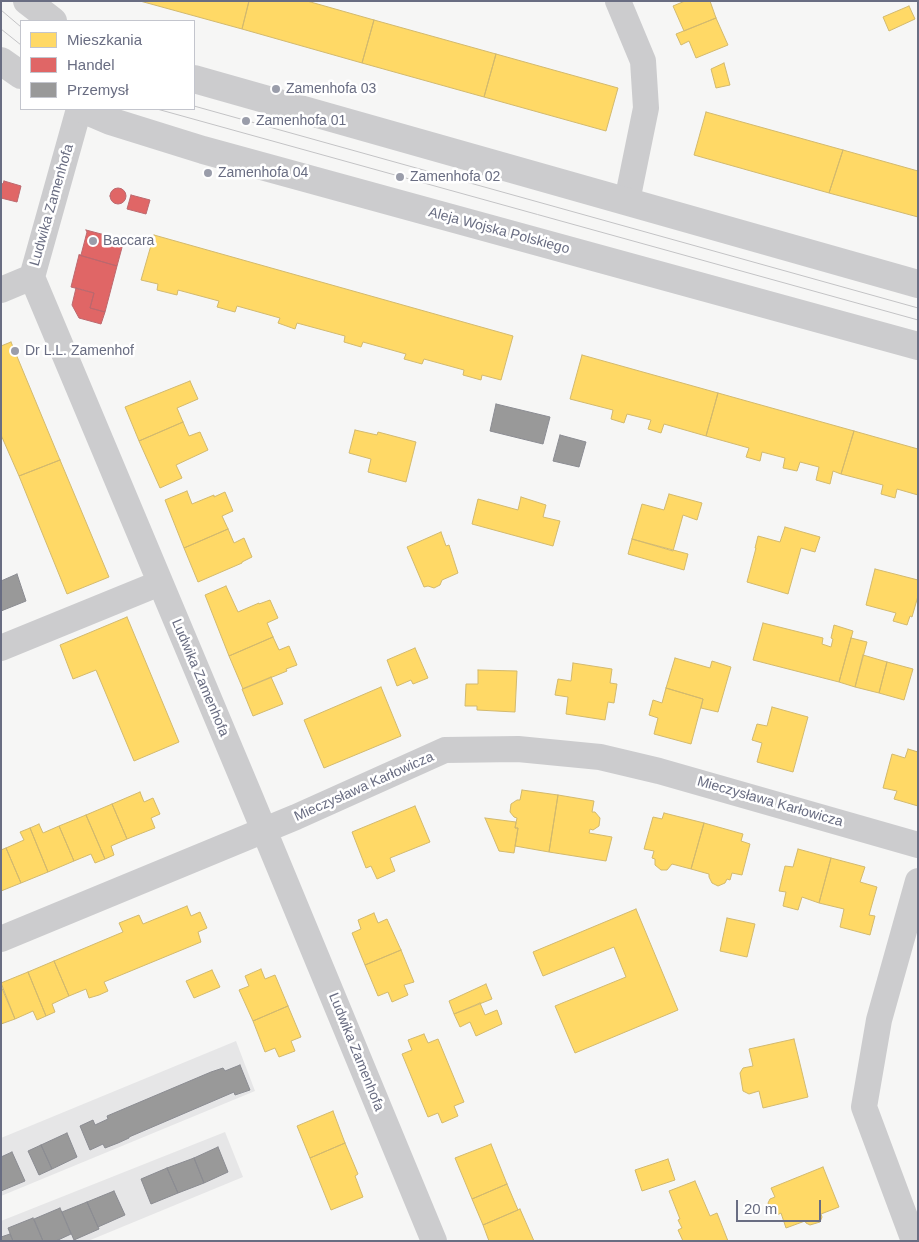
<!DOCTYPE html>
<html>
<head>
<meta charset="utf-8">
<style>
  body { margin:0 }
  #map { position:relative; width:919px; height:1242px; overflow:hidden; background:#f6f6f5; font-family:Arial,sans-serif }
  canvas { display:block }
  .frame { position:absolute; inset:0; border:2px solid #696d82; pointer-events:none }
  .legend { position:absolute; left:20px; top:20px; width:175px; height:90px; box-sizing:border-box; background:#fff; border:1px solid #c3c5cd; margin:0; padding:6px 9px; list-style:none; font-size:15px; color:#696d82 }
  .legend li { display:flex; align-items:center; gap:10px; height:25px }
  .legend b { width:25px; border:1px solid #c3c5cd }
  .scale { position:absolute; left:736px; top:1200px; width:85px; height:22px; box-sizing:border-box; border:2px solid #696d82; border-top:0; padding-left:6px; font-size:15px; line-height:18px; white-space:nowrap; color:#696d82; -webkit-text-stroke:4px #fff; paint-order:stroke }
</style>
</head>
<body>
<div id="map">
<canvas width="919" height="1242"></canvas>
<div class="frame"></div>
<ul class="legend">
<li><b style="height:14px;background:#ffd966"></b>Mieszkania</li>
<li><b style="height:14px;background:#e06666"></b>Handel</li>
<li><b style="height:14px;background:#999"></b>Przemysł</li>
</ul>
<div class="scale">20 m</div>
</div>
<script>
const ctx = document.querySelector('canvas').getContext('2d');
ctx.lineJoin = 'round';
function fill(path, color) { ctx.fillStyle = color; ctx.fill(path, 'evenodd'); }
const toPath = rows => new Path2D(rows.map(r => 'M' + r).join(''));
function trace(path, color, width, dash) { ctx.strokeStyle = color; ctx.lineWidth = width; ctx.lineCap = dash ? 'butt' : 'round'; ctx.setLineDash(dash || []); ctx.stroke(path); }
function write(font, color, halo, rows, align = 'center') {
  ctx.font = font + ' Arial,sans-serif'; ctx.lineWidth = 5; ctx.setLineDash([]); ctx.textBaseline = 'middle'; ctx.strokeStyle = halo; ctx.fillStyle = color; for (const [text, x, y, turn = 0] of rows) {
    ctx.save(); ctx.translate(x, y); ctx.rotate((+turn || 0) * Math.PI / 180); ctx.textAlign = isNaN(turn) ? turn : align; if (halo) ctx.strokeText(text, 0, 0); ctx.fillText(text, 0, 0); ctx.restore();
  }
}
fill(toPath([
  [236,1041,255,1091,1,1196,1,1138],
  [225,1132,243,1177,88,1241,1,1241,1,1221]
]), '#e6e6e7');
const homes = toPath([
  [140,1,249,1,242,29,140,1],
  [249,1,307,1,374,20,362,63,242,29,249,1],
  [685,1,710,1,716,18,684,31,673,6,685,1],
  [909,6,915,19,889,31,883,17,909,6],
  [716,18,728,45,696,58,689,41,681,45,676,34,716,18],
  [374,20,496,54,484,97,362,63,374,20],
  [496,54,618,88,606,131,484,97,496,54],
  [724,63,730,85,716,88,711,69,724,63],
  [706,112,843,150,829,193,694,155,706,112],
  [843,150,918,171,918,217,829,193,843,150],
  [154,235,513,336,501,380,482,375,481,380,463,375,464,370,424,359,422,364,404,359,406,354,363,342,361,347,344,342,345,336,297,323,295,329,278,323,280,318,237,306,235,312,217,307,219,301,178,290,177,295,157,290,158,284,141,280,154,235],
  [11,342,60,460,19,476,1,435,1,346,11,342],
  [582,355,718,393,706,436,664,424,661,433,648,429,651,420,627,414,624,423,611,419,613,410,570,399,582,355],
  [190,381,198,399,177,408,183,422,139,441,125,407,190,381],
  [718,393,854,431,841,474,833,471,830,484,816,480,819,467,800,462,797,471,783,468,785,458,762,452,760,461,746,457,749,448,706,436,718,393],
  [183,422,189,436,200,432,208,450,176,465,182,478,160,488,139,441,183,422],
  [355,430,377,435,378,432,416,442,406,482,368,472,371,459,349,453,355,430],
  [854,431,918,449,918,495,897,489,895,498,881,494,883,485,841,474,854,431],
  [60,460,109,577,67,594,19,476,60,460],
  [187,491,192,504,214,495,214,497,225,492,233,511,222,516,228,529,184,548,165,500,187,491],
  [669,494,702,503,697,520,683,515,673,551,632,539,642,504,664,510,669,494],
  [521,497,546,505,543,517,560,521,553,546,472,524,478,499,518,510,521,497],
  [785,527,820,537,815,552,801,548,788,594,747,582,756,548,755,548,758,536,780,542,785,527],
  [228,529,234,543,244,538,252,557,242,562,242,563,198,582,184,548,228,529],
  [441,532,446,546,449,545,458,573,442,580,440,585,434,588,428,586,424,587,407,547,441,532],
  [632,539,688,554,684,570,628,554,632,539],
  [875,569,918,580,918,596,912,617,910,616,907,625,893,621,896,613,866,605,875,569],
  [226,586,238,612,259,603,259,604,270,600,278,618,267,623,273,637,229,656,205,595,226,586],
  [127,617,179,742,134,761,96,670,73,679,60,645,127,617],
  [763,623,823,638,822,644,831,647,833,639,831,638,834,625,853,631,839,682,753,660,763,623],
  [273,637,279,650,289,646,297,665,286,669,287,671,243,689,229,656,273,637],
  [851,638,867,642,855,687,839,682,851,638],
  [415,648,428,678,413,684,411,680,397,686,387,660,415,648],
  [863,655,887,662,879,693,855,687,863,655],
  [675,658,710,668,712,661,731,667,718,712,701,708,703,699,666,688,675,658],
  [887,662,913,669,904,700,879,693,887,662],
  [573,663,612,669,610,683,617,684,614,703,608,702,605,720,566,714,568,697,555,695,558,679,571,681,573,663],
  [478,670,517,671,515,712,477,710,477,706,465,706,466,684,478,684,478,670],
  [271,677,283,704,253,716,242,689,271,677],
  [381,687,401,736,324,768,304,720,381,687],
  [666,688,703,699,691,744,654,734,658,718,649,715,653,700,662,703,666,688],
  [772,707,808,717,793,772,757,762,762,743,752,740,757,724,767,726,772,707],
  [908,749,918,752,918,806,894,799,897,791,883,788,892,754,905,758,908,749],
  [522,790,558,795,549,852,515,846,518,828,515,828,517,818,514,817,510,812,511,804,517,800,520,800,522,790],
  [140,792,144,802,153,798,160,814,151,818,155,828,127,839,112,804,140,792],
  [558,795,594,801,592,812,595,812,600,818,599,826,593,830,590,829,589,833,612,837,606,861,549,852,558,795],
  [112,804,127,839,111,846,114,855,105,859,86,815,112,804],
  [415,806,430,842,390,858,395,871,377,879,371,866,366,868,352,832,415,806],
  [664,813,704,823,691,869,672,864,667,870,661,870,655,865,655,859,652,858,654,851,644,849,653,817,662,819,664,813],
  [86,815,105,859,95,863,91,854,74,861,59,826,86,815],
  [485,818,516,822,515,828,518,828,514,853,499,851,485,818],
  [704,823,743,834,741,841,750,844,742,875,732,873,730,880,727,879,725,883,718,886,712,883,709,877,709,874,691,869,704,823],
  [39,824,43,833,59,826,74,861,48,872,30,828,39,824],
  [30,828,48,872,21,883,6,848,24,840,20,832,30,828],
  [6,848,21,883,1,891,1,850,6,848],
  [798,849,831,858,819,903,802,897,798,910,783,906,786,892,779,891,785,866,793,867,798,849],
  [831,858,865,867,860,882,877,887,869,915,875,916,870,935,840,927,844,909,819,903,831,858],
  [187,906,191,916,200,912,207,928,198,932,201,942,104,982,108,991,99,995,89,998,86,989,69,996,54,961,123,932,119,923,139,915,143,924,187,906],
  [636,909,678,1010,575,1053,555,1006,626,977,614,947,543,976,533,952,636,909],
  [374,913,378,923,387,919,401,950,365,965,352,933,361,929,358,920,374,913],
  [727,918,755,924,747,957,720,951,727,918],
  [401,950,414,982,404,985,408,995,392,1002,388,992,378,996,365,965,401,950],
  [54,961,69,996,52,1004,55,1012,46,1016,28,972,54,961],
  [261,969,265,979,275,975,288,1006,253,1021,239,990,249,986,245,976,261,969],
  [212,970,220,987,194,998,186,981,212,970],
  [28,972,46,1016,37,1020,33,1011,15,1019,1,983,28,972],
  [486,984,492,999,454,1014,449,1001,486,984],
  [1,986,15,1019,1,1024,1,986],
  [480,1003,485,1015,497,1010,502,1024,476,1036,470,1022,460,1027,454,1014,480,1003],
  [288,1006,301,1037,291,1041,295,1051,279,1057,275,1048,265,1052,253,1021,288,1006],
  [424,1034,428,1043,438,1039,464,1102,454,1106,458,1116,442,1123,438,1113,428,1117,402,1054,412,1050,408,1040,424,1034],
  [794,1039,808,1097,763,1108,759,1091,749,1094,743,1091,740,1073,743,1068,753,1066,749,1049,794,1039],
  [333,1111,345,1143,310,1158,297,1126,333,1111],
  [345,1143,358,1174,355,1176,363,1197,331,1210,310,1158,345,1143],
  [491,1144,507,1184,472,1199,455,1158,491,1144],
  [668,1159,675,1180,642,1191,635,1170,668,1159],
  [823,1167,839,1207,821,1214,822,1217,820,1222,810,1225,806,1223,805,1221,786,1228,781,1213,777,1215,772,1213,768,1203,770,1199,775,1197,771,1188,823,1167],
  [695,1181,710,1216,717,1213,728,1241,683,1241,678,1230,682,1228,678,1220,680,1219,669,1191,695,1181],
  [507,1184,518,1210,483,1225,472,1199,507,1184],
  [520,1209,534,1241,489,1241,483,1225,520,1209]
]);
fill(homes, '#ffd966');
trace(homes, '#d2b96e', 1);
const shops = toPath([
  [4,181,21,186,17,202,1,198,1,183,3,184,4,181],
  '110 196a8 8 0 1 1 16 0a8 8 0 1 1-16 0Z',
  [131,195,150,200,146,214,127,209,131,195],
  [86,230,124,240,117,266,79,255,81,255,87,232,86,230],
  [79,255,117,266,105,312,90,308,94,293,71,287,79,255],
  [76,288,94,293,90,308,105,312,101,324,79,318,72,305,76,288]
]);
fill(shops, '#e06666');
trace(shops, '#bc686e', 1);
const industry = toPath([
  [496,404,550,417,543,444,490,431,496,404],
  [560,435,586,442,579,467,553,461,560,435],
  [17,574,26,601,1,611,1,581,17,574],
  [240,1065,250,1090,235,1095,234,1092,129,1137,129,1138,118,1143,105,1148,103,1144,90,1150,80,1126,93,1120,95,1125,108,1119,107,1116,211,1072,223,1068,225,1071,240,1065],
  [67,1133,77,1157,52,1169,41,1145,67,1133],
  [41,1145,52,1169,39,1175,28,1151,41,1145],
  [218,1147,228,1172,204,1183,194,1158,218,1147],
  [12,1152,25,1181,1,1191,1,1157,12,1152],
  [194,1158,204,1183,178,1193,167,1168,194,1158],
  [167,1168,178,1193,151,1204,141,1179,167,1168],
  [114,1191,125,1215,98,1227,87,1202,114,1191],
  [87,1202,99,1229,74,1240,62,1212,87,1202],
  [60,1208,71,1234,56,1241,43,1241,34,1219,60,1208],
  [33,1218,43,1241,13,1241,8,1228,33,1218],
  [10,1234,13,1241,1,1241,1,1237,10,1234]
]);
fill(industry, '#999');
trace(industry, '#8b8c92', 1);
trace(toPath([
  [618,1,643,61,646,108,627,201],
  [79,109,32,277,249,794,434,1241],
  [1,290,32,277],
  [1,648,160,583],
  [1,939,296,817,445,750,518,749,600,757,659,771,918,845],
  [914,1241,864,1107,879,1020,918,881]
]), '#ccccce', 26);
trace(toPath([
  [27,1,53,21],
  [1,61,21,75],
  [194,79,918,284],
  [82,109,110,121,203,150,918,346]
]), '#ccccce', 28);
trace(toPath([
  [1,10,21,27],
  [1,29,21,45],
  [194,106,918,308],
  [157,109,918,320]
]), '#c3c3c5', 1);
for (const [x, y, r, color] of [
  [276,89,5,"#9a9daa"],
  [246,121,5,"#9a9daa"],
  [208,173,5,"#9a9daa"],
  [400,177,5,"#9a9daa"],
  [93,241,5,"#9a9daa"],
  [15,351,5,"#9a9daa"]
]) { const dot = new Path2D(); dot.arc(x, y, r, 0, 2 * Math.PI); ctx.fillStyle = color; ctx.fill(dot); trace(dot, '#fff', 2); }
write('14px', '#696d82', '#fff', [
  ["Zamenhofa 03",286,89],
  ["Zamenhofa 01",256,121],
  ["Zamenhofa 04",218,173],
  ["Zamenhofa 02",410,177],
  ["Baccara",103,241],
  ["Dr L.L. Zamenhof",25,351]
], 'left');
write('14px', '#696d82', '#fff', [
  ["Ludwika Zamenhofa",52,205,-74],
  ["Aleja Wojska Polskiego",499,231,15],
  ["Ludwika Zamenhofa",200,678,67],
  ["Mieczysława Karłowicza",364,787,-24],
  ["Mieczysława Karłowicza",770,802,16],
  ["Ludwika Zamenhofa",356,1052,68]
]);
</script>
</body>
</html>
